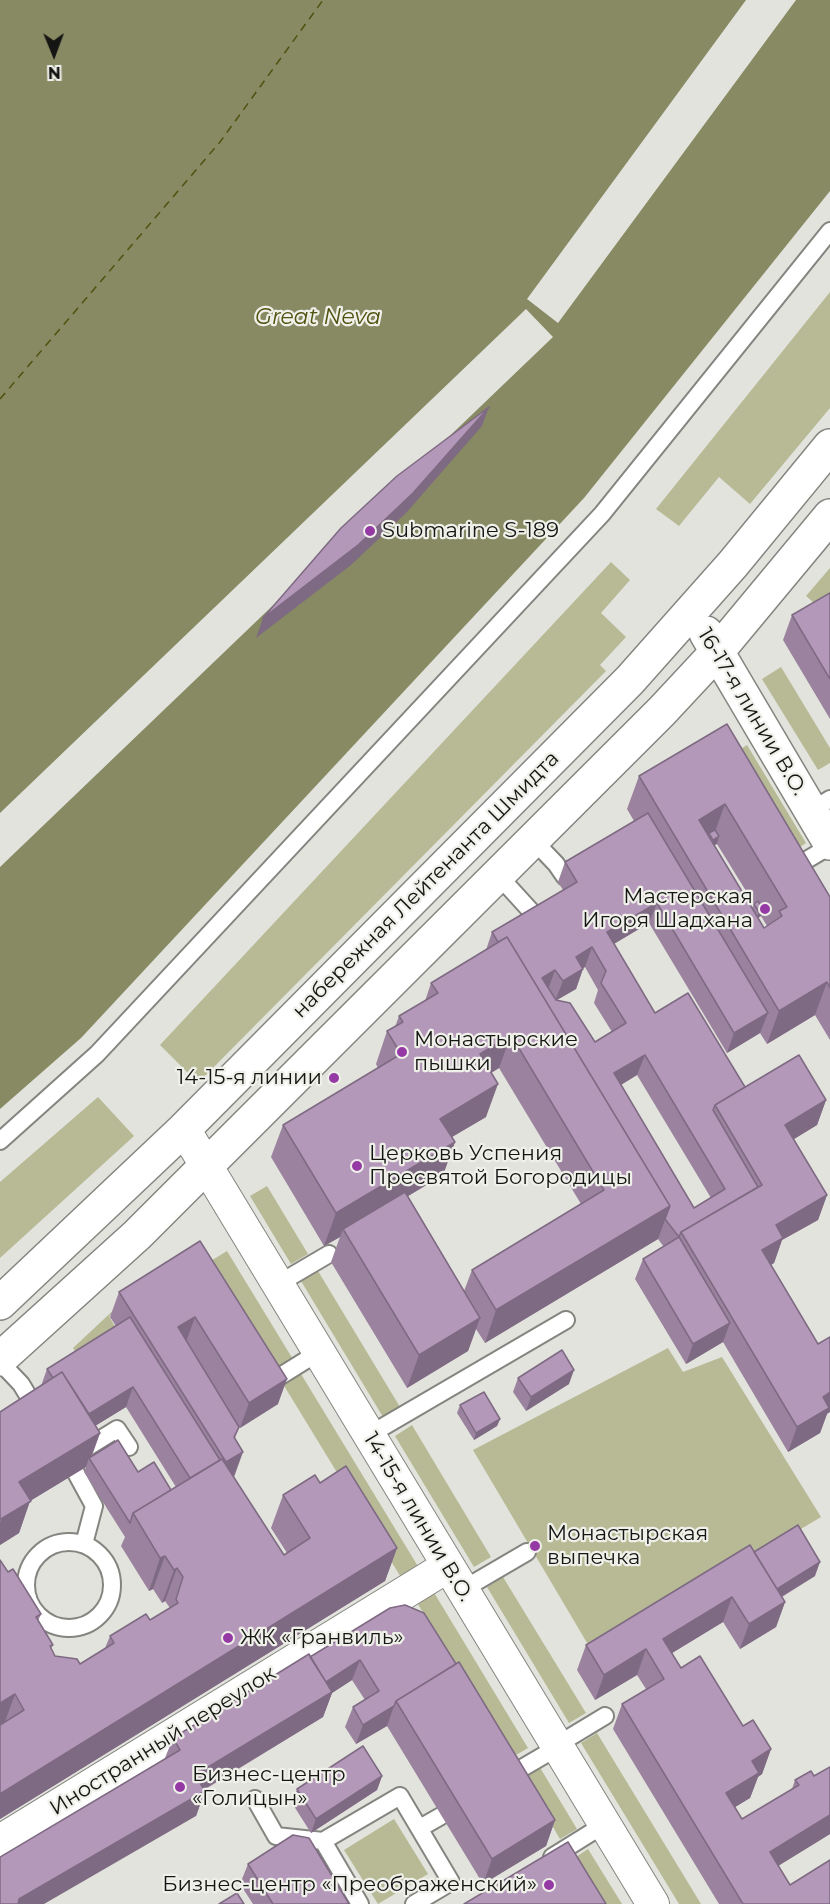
<!DOCTYPE html>
<html>
<head>
<meta charset="utf-8">
<style>
  body { margin:0 }
  #map { position:relative; width:830px; height:1904px; overflow:hidden; background:#e2e3dc; font-family:Montserrat,sans-serif }
  canvas { display:block }
  .north { position:absolute; left:24px; top:24px; width:60px; height:60px; -webkit-text-stroke:4px #eff0e9; paint-order:stroke; rotate:179deg; font-size:16px; font-weight:700; line-height:24px; text-align:center; color:#151613 }
  .north::after { content:''; display:block; margin:auto; width:21px; height:27px; background:#151613; clip-path:polygon(50% 0,100% 100%,50% 72%,0 100%) }
</style>
</head>
<body>
<div id="map">
<canvas width="830" height="1904"></canvas>
<div class="north">N</div>
</div>
<script>
const ctx = document.querySelector('canvas').getContext('2d');
ctx.lineJoin = 'round';
function fill(path, color) { ctx.fillStyle = color; ctx.fill(path, 'evenodd'); }
const toPath = rows => new Path2D(rows.map(r => 'M' + r).join(''));
function trace(path, color, width, dash) { ctx.strokeStyle = color; ctx.lineWidth = width; ctx.lineCap = dash ? 'butt' : 'round'; ctx.setLineDash(dash || []); ctx.stroke(path); }
function write(font, color, halo, rows, align = 'center') {
  ctx.font = font + ' Montserrat,sans-serif'; ctx.lineWidth = 4.5; ctx.setLineDash([]); ctx.textBaseline = 'middle'; ctx.strokeStyle = halo; ctx.fillStyle = color; for (const [text, x, y, turn = 0] of rows) {
    ctx.save(); ctx.translate(x, y); ctx.rotate((+turn || 0) * Math.PI / 180); ctx.textAlign = isNaN(turn) ? turn : align; if (halo) ctx.strokeText(text, 0, 0); ctx.fillText(text, 0, 0); ctx.restore();
  }
}
fill(toPath([
  [830,292,830,408,750,504,719,477,679,526,656,509],
  [611,562,630,580,601,613,626,637,600,665,606,671,198,1083,160,1045],
  [830,568,830,612,827,614,806,596],
  [781,667,830,748,830,763,818,770,762,679],
  [747,745,806,843,788,855,728,757],
  [98,1097,134,1136,0,1258,0,1182],
  [267,1186,308,1254,291,1264,250,1196],
  [227,1251,294,1361,275,1373,209,1262],
  [166,1261,184,1264,166,1279,109,1316,121,1337,80,1359,73,1348],
  [318,1271,400,1407,383,1417,301,1281],
  [668,1348,683,1372,722,1357,821,1517,593,1653,473,1450],
  [301,1374,419,1568,402,1579,283,1384],
  [412,1425,491,1557,474,1567,395,1436],
  [503,1577,586,1713,569,1723,487,1587],
  [430,1586,528,1748,511,1758,413,1596],
  [597,1733,701,1904,679,1904,581,1743],
  [539,1766,577,1829,560,1839,523,1776],
  [394,1819,428,1874,378,1904,344,1850],
  [588,1849,622,1904,600,1904,573,1859]
]), '#b7ba95');
fill(toPath([
  [0,0,830,0,830,191,584,498,81,1038,0,1109]
]), '#878a63');
fill(toPath([
  [746,0,796,0,558,323,527,299],
  [526,309,553,337,0,867,0,813]
]), '#e2e3dc');
trace(toPath([
  [0,399,220,142,323,0]
]), '#50520f', 1.5, [8, 6]);
const service = toPath([
  [811,811,830,799],
  [533,840,556,864,565,877],
  [788,871,830,846],
  [498,875,539,920],
  [0,1141,97,1054,602,514,830,231],
  [278,1284,329,1254],
  [0,1362,21,1384,38,1412],
  [266,1385,319,1352],
  [369,1435,566,1320],
  [80,1452,117,1429,129,1447],
  [76,1473,94,1506,84,1544],
  '26 1585a43 43 0 1 1 86 0a43 43 0 1 1-86 0Z',
  [462,1590,527,1552],
  [557,1745,605,1716],
  [505,1778,558,1747],
  [255,1799,276,1836,323,1841],
  [420,1828,441,1816],
  [552,1857,605,1824],
  [360,1904,323,1841,400,1796,451,1882,414,1904]
]);
const minor = toPath([
  [184,1129,653,1904],
  [0,1841,448,1566]
]);
const tertiary = toPath([
  [706,633,830,843],
  [0,1303,184,1129,630,680,733,564,830,446],
  [0,1359,137,1235,662,711,717,652,830,516]
]);
trace(service, '#858580', 20);
trace(minor, '#858580', 34);
trace(tertiary, '#858580', 36);
trace(service, '#fff', 16);
trace(minor, '#fff', 32);
trace(tertiary, '#fff', 33);
fill(toPath([
  [830,593,830,719,783,640,792,615],
  [727,724,830,897,830,1040,815,1015,767,1044,760,1033,727,1053,649,923,614,944,655,1013,745,1087,826,1100,817,1125,794,1139,827,1195,818,1220,782,1240,774,1263,771,1265,827,1414,820,1433,788,1452,723,1342,686,1364,635,1279,643,1259,664,1247,658,1239,485,1343,476,1329,468,1351,407,1388,331,1262,340,1237,324,1246,271,1157,283,1125,378,1068,376,1064,387,1031,395,1027,399,1016,425,1001,431,983,486,950,492,932,563,890,558,882,565,862,634,821,627,809,639,776],
  [717,844,754,904,752,908,714,845],
  [761,916,767,926,764,928,758,918],
  [585,967,598,990,594,1003,612,1032,595,1042,557,1000,576,989,583,968],
  [499,1068,581,1204,472,1270,464,1291,408,1196,443,1175,455,1142,452,1137,486,1117,491,1073],
  [637,1075,711,1198,694,1208,621,1085],
  [200,1241,278,1404,240,1428,239,1428,235,1438,234,1477,284,1555,287,1553,271,1528,283,1495,320,1483,397,1548,385,1581,0,1819,8,1572,41,1614,38,1621,53,1645,51,1649,55,1656,80,1664,105,1648,110,1636,150,1620,170,1608,165,1601,162,1603,153,1589,149,1591,121,1546,125,1537,84,1472,86,1467,30,1501,19,1533,0,1545,0,1412,41,1386,47,1369,116,1326,110,1317,119,1292],
  [126,1407,176,1487,171,1490,138,1472,92,1456,100,1433,95,1426],
  [518,1378,569,1384,526,1411,513,1392],
  [460,1405,500,1419,497,1426,474,1440,457,1413],
  [754,1552,815,1576,782,1597,785,1602,776,1627,740,1649,723,1622,672,1653,681,1668,743,1726,771,1749,762,1774,758,1777,750,1798,735,1807,742,1819,792,1789,795,1780,814,1776,830,1767,830,1834,778,1866,790,1885,830,1904,719,1904,613,1729,622,1704,646,1689,637,1675,595,1700,577,1670,586,1645],
  [310,1657,456,1664,555,1820,546,1846,483,1884,387,1726,356,1744,345,1727,353,1707,365,1700,352,1680,332,1693,323,1717,204,1790,205,1791,196,1816,165,1758,173,1738],
  [382,1776,377,1790,311,1833,292,1803,297,1789],
  [248,1864,349,1904,253,1904,240,1884]
]), '#9b839f');
fill(toPath([
  [489,407,482,426,406,513,351,565,256,638,263,618],
  [725,804,713,837,709,833,707,841,699,820],
  [719,836,717,844,711,847,713,840],
  [657,903,649,923,600,952,607,932],
  [763,909,761,916,756,919,759,912],
  [592,947,585,967,569,977,576,957],
  [583,969,576,989,555,1001,563,981],
  [555,970,548,990,542,978],
  [827,982,815,1015,767,1044,779,1011],
  [768,1013,760,1033,727,1053,734,1033],
  [511,1035,499,1068,468,1087,480,1054],
  [645,1055,637,1075,607,1093,614,1073],
  [498,1084,486,1117,428,1151,440,1119],
  [826,1100,817,1125,776,1150,785,1125],
  [455,1142,443,1175,345,1234,343,1229,340,1237,324,1246,336,1213],
  [827,1195,818,1220,782,1240,774,1263,753,1275,762,1250,776,1225],
  [670,1206,658,1239,485,1343,496,1310],
  [195,1317,186,1342,178,1327],
  [480,1318,468,1351,407,1388,419,1355],
  [730,1323,723,1342,686,1364,693,1344],
  [574,1370,569,1384,526,1411,531,1397],
  [287,1379,278,1404,240,1428,249,1403],
  [133,1387,126,1407,72,1440,80,1420],
  [830,1392,830,1412,827,1414,820,1433,788,1452,797,1427,823,1397],
  [500,1419,497,1426,474,1440,476,1433],
  [100,1433,90,1459,89,1458,86,1467,30,1501,19,1533,0,1545,0,1522,19,1482],
  [243,1452,234,1477,188,1505,224,1468,226,1462],
  [397,1548,385,1581,0,1819,0,1794],
  [165,1556,153,1589,149,1591,160,1558],
  [820,1562,815,1576,764,1607,769,1594],
  [177,1568,165,1601,162,1603,174,1570],
  [732,1597,723,1622,654,1664,663,1639],
  [785,1602,776,1627,740,1649,749,1624],
  [646,1649,637,1675,595,1700,604,1675],
  [360,1660,352,1680,332,1693,323,1717,186,1800,195,1775,322,1684],
  [15,1694,3,1727,0,1729,0,1703],
  [394,1706,387,1726,356,1744,363,1725],
  [771,1749,762,1774,758,1777,750,1798,717,1818,726,1793,752,1761],
  [382,1776,377,1790,311,1833,316,1819],
  [205,1791,196,1816,44,1904,17,1904,19,1899],
  [830,1815,830,1834,760,1877,770,1852],
  [555,1820,546,1846,483,1884,492,1859]
]), '#7e6a82');
const building = toPath([
  [489,407,413,493,358,545,263,618,341,528,397,476,489,407],
  [830,593,830,679,792,615,830,593],
  [727,724,830,897,830,988,827,982,779,1011,639,776,727,724],
  [725,804,787,907,779,911,782,916,764,928,699,820,725,804],
  [648,813,768,1013,734,1033,657,903,607,932,655,1013,688,993,745,1087,715,1105,713,1110,758,1187,681,1232,679,1237,665,1219,670,1206,507,937,498,942,492,932,577,882,565,862,648,813],
  [592,947,606,971,601,983,626,1023,595,1042,570,1003,556,1000,542,978,555,970,563,981,583,969,576,957,592,947],
  [645,1055,725,1189,694,1208,614,1073,645,1055],
  [715,830,719,836,713,840,709,833,715,830],
  [758,901,763,909,759,912,754,904,758,901],
  [507,937,670,1206,496,1310,472,1270,604,1190,511,1035,480,1054,498,1084,440,1119,455,1142,336,1213,283,1125,401,1054,387,1031,403,1022,399,1016,438,993,431,983,507,937],
  [799,1055,826,1100,785,1125,827,1195,776,1225,783,1238,762,1250,818,1344,830,1337,830,1392,823,1397,829,1408,797,1427,681,1232,762,1185,715,1105,799,1055],
  [405,1192,480,1318,419,1355,343,1229,405,1192],
  [679,1237,730,1323,693,1344,643,1259,679,1237],
  [200,1241,287,1379,249,1403,195,1317,178,1327,239,1427,234,1437,243,1452,226,1462,119,1292,200,1241],
  [130,1317,220,1460,190,1478,133,1387,89,1414,62,1372,53,1378,47,1369,130,1317],
  [562,1350,574,1370,531,1397,518,1378,562,1350],
  [62,1372,100,1433,19,1482,31,1501,1,1519,0,1518,0,1412,62,1372],
  [484,1392,500,1419,476,1433,460,1405,484,1392],
  [118,1440,138,1472,154,1462,171,1490,133,1513,130,1523,89,1458,118,1440],
  [222,1459,284,1555,310,1538,283,1495,315,1475,320,1483,346,1466,397,1548,0,1794,0,1725,24,1710,15,1694,0,1703,0,1560,8,1572,13,1569,41,1614,36,1617,53,1645,50,1646,55,1656,77,1659,80,1664,114,1643,110,1636,146,1614,150,1620,178,1603,176,1599,183,1577,177,1568,174,1570,165,1556,160,1558,133,1513,222,1459],
  [798,1525,820,1562,777,1589,754,1552,798,1525],
  [750,1545,785,1602,749,1624,732,1597,663,1639,681,1668,700,1656,743,1726,753,1720,771,1749,752,1761,759,1773,726,1793,742,1819,799,1785,795,1780,811,1771,814,1776,830,1767,830,1815,770,1852,790,1885,830,1860,830,1904,743,1904,622,1704,664,1679,646,1649,604,1675,586,1645,750,1545],
  [405,1605,424,1613,456,1664,396,1701,394,1706,363,1725,353,1707,379,1691,360,1660,326,1682,310,1657,390,1608,405,1605],
  [309,1654,332,1692,195,1775,205,1791,19,1899,18,1904,0,1904,0,1857,180,1750,173,1738,309,1654],
  [459,1662,555,1820,492,1859,396,1701,459,1662],
  [363,1746,382,1776,316,1819,297,1789,363,1746],
  [293,1835,309,1838,349,1904,273,1904,248,1864,293,1835],
  [568,1842,606,1904,464,1904,568,1842],
  [237,1893,244,1904,219,1904,237,1893]
]);
fill(building, '#b498b9');
trace(building, '#7e6a82', 1.5);
for (const [x, y, r, color] of [
  [370,531,6,"#953aa4"],
  [765,909,6,"#953aa4"],
  [402,1052,6,"#953aa4"],
  [334,1078,6,"#953aa4"],
  [357,1166,6,"#953aa4"],
  [535,1546,6,"#953aa4"],
  [228,1638,6,"#953aa4"],
  [180,1787,6,"#953aa4"],
  [549,1885,6,"#953aa4"]
]) { const dot = new Path2D(); dot.arc(x, y, r, 0, 2 * Math.PI); ctx.fillStyle = color; ctx.fill(dot); trace(dot, '#eff0e9', 2); }
write('21px', '#151613', '#eff0e9', [
  ["Submarine S-189",382,531],
  ["Мастерская",753,897,"right"],
  ["Игоря Шадхана",753,921,"right"],
  ["Монастырские",414,1040],
  ["пышки",414,1064],
  ["14-15-я линии",322,1078,"right"],
  ["Церковь Успения",369,1154],
  ["Пресвятой Богородицы",369,1178],
  ["Монастырская",547,1534],
  ["выпечка",547,1558],
  ["ЖК «Гранвиль»",240,1638],
  ["Бизнес-центр",192,1775],
  ["«Голицын»",192,1799],
  ["Бизнес-центр «Преображенский»",537,1885,"right"]
], 'left');
write('21px', '#151613', '#eff0e9', [
  ["16-17-я линии В.О.",752,712,59],
  ["набережная Лейтенанта Шмидта",426,885,-45],
  ["14-15-я линии В.О.",418,1517,59],
  ["Иностранный переулок",163,1741,-32]
]);
write('italic 22px', '#50520f', '#eff0e9', [
  ["Great Neva",318,318]
]);
</script>
</body>
</html>
